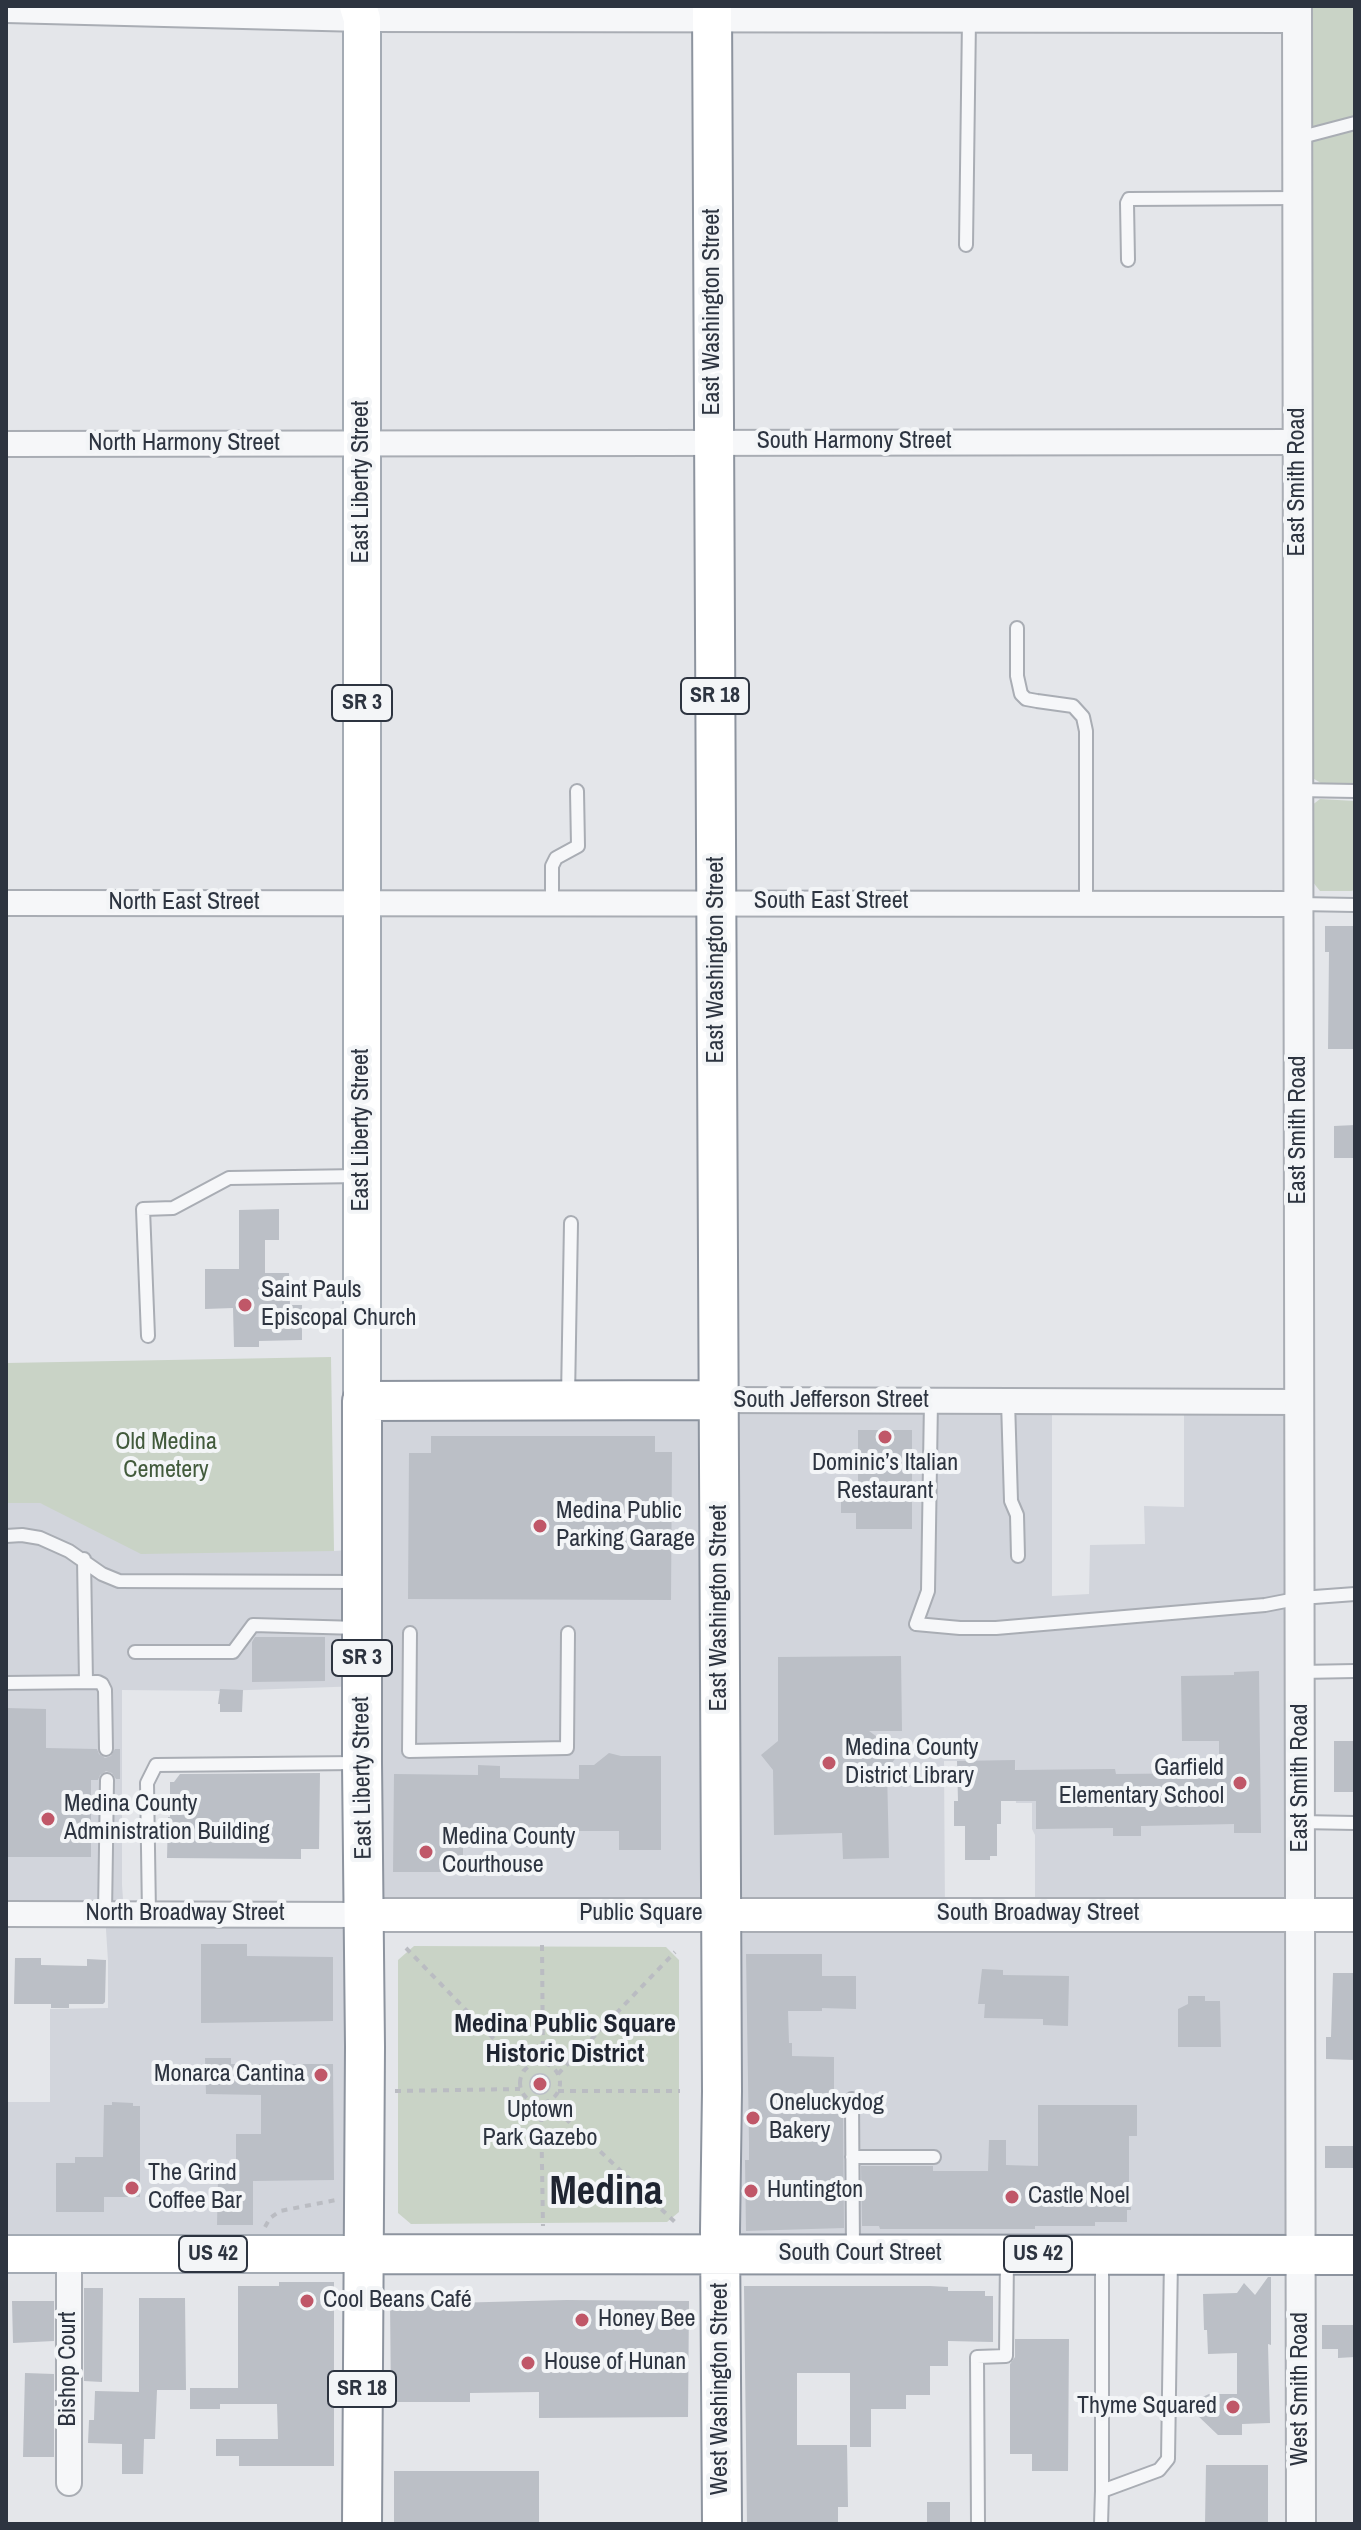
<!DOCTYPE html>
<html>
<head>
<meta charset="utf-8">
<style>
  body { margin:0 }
  #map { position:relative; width:1361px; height:2530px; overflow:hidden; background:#e4e6ea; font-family:"Archivo Narrow",sans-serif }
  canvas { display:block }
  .frame { position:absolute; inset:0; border:8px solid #2d3440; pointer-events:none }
</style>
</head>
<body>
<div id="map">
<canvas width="1361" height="2530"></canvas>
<div class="frame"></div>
</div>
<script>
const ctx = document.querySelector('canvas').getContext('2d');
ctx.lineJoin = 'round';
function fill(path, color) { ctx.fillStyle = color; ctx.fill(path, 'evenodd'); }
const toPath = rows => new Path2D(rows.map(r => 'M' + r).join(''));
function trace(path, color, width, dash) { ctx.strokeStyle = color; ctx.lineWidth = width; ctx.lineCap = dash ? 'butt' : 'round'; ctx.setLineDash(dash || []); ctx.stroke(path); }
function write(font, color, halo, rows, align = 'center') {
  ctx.font = font + ' "Archivo Narrow",sans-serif'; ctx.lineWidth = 8; ctx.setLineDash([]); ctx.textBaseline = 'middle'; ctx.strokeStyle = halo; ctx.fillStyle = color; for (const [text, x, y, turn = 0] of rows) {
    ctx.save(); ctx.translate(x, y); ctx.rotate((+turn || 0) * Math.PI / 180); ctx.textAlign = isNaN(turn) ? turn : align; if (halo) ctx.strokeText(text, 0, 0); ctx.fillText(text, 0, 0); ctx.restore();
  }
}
fill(toPath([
  [733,6,1135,6,1135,10,745,12],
  [362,1401,1052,1401,1052,1596,1089,1594,1090,1545,1145,1544,1144,1506,1184,1507,1184,1402,1300,1402,1301,2254,721,2254,721,1914,365,1915,364,2254,6,2254,6,2102,50,2102,50,2009,108,2008,108,1961,105,1914,6,1914,6,1503,40,1503,334,1551,362,1549],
  [362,1686,365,1915,124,1914,122,1885,122,1690,220,1691],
  [944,1761,1015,1761,1016,1803,1032,1803,1032,1829,1035,1835,1035,1914,945,1914]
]), '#d2d5dc');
fill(toPath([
  [1308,6,1355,6,1355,786,1324,785,1311,777],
  [1320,799,1355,801,1355,890,1351,891,1320,891,1312,881,1311,806],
  [331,1357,334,1551,141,1554,40,1503,6,1503,6,1363],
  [414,1946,666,1947,679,1960,679,2212,667,2222,411,2224,398,2213,398,1960]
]), '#c9d3c6');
fill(toPath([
  [1325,926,1355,926,1355,1049,1328,1049,1329,952,1325,952],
  [1355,1125,1355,1158,1334,1158,1334,1126],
  [279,1209,279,1240,265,1240,265,1273,289,1273,290,1305,302,1305,302,1340,259,1341,259,1347,234,1347,233,1308,205,1309,205,1269,239,1269,239,1210],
  [858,1430,912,1430,912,1529,856,1529,856,1513,841,1513,841,1485,858,1485],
  [431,1436,655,1436,655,1452,672,1452,671,1600,408,1599,409,1453,431,1453],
  [255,1637,325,1637,325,1681,252,1682,252,1642],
  [901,1656,902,1731,869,1731,899,1753,887,1770,889,1858,843,1859,842,1833,774,1835,773,1770,761,1755,778,1741,778,1657],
  [1259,1671,1261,1833,1234,1833,1234,1824,1141,1826,1141,1836,1113,1836,1113,1828,1036,1829,1036,1801,1001,1801,1001,1824,997,1824,997,1856,990,1856,990,1860,965,1860,965,1826,954,1826,954,1801,958,1801,957,1761,1015,1760,1015,1770,1115,1769,1116,1774,1219,1773,1219,1741,1182,1741,1181,1676,1234,1675,1234,1672],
  [220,1689,243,1690,242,1712,220,1712,220,1704,218,1704],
  [6,1708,46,1709,46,1748,97,1749,99,1754,105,1758,111,1756,115,1749,120,1749,120,1779,116,1779,112,1773,106,1771,100,1775,98,1780,91,1780,91,1857,6,1857],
  [1334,1741,1355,1741,1355,1792,1334,1792],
  [609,1753,621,1756,661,1756,661,1850,619,1850,619,1831,558,1831,558,1847,525,1847,525,1832,463,1831,463,1872,393,1872,394,1774,478,1775,478,1765,500,1766,500,1778,579,1779,579,1765,594,1765],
  [320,1773,319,1849,301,1849,301,1859,167,1858,168,1817,170,1817,170,1782,174,1782,180,1774],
  [201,1944,247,1944,247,1956,333,1957,333,2021,201,2023],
  [746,1954,822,1954,822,1976,856,1976,856,2009,822,2008,822,2011,788,2011,789,2043,792,2043,792,2056,834,2057,834,2101,843,2101,844,2228,746,2231,745,2160,749,2160,749,2143],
  [15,1958,41,1958,41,1965,87,1966,87,1959,106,1960,105,2002,103,2004,69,2004,69,2008,51,2008,51,2004,14,2004],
  [982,1969,1003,1970,1003,1975,1069,1976,1068,2026,1043,2025,1043,2019,984,2018,985,2004,978,2004],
  [1333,1973,1355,1973,1355,2060,1326,2059,1326,2037,1331,2037],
  [1188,1996,1205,1996,1205,2001,1220,2001,1221,2047,1178,2047,1178,2009,1188,2004],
  [205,2058,231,2058,231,2064,333,2064,334,2180,253,2181,253,2225,217,2225,218,2178,236,2178,236,2134,261,2134,261,2095,206,2094],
  '529 2084a11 11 0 1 1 22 0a11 11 0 1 1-22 0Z',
  [112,2102,133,2103,133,2106,140,2106,140,2197,104,2197,104,2212,56,2212,56,2163,75,2163,75,2157,103,2157,104,2105,112,2105],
  [1038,2105,1137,2105,1137,2136,1129,2136,1129,2193,1131,2193,1131,2210,1127,2210,1127,2222,1095,2222,1095,2226,1035,2226,1035,2229,880,2229,879,2226,862,2226,861,2166,933,2166,933,2171,988,2171,989,2140,1006,2140,1006,2165,1038,2166],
  [1325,2146,1355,2146,1355,2168,1325,2168],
  [1268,2277,1271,2277,1271,2345,1268,2344,1270,2423,1242,2424,1242,2435,1218,2435,1197,2415,1198,2399,1209,2394,1237,2394,1237,2353,1208,2354,1207,2330,1204,2330,1203,2294,1237,2293,1244,2283,1255,2295],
  [279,2282,334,2282,334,2466,239,2466,239,2456,216,2456,216,2439,278,2439,277,2404,220,2404,220,2409,190,2409,190,2388,238,2388,238,2286,279,2286],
  [744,2286,930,2286,948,2287,948,2291,985,2291,985,2296,993,2296,993,2342,948,2341,948,2366,930,2366,930,2395,906,2395,906,2409,871,2409,871,2447,850,2447,850,2373,797,2373,797,2445,847,2445,848,2507,838,2507,838,2524,747,2524],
  [84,2288,103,2288,102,2382,84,2381],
  [139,2298,185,2298,186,2390,157,2390,155,2439,144,2439,143,2474,122,2474,122,2444,88,2443,89,2420,94,2420,95,2391,139,2392],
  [567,2300,689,2301,688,2417,539,2418,539,2392,470,2393,470,2402,391,2402,390,2301,450,2303],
  [12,2301,54,2301,54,2341,13,2343],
  [1322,2325,1355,2325,1355,2357,1338,2358,1338,2349,1322,2349],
  [1015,2339,1069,2339,1068,2471,1032,2471,1032,2454,1010,2454,1010,2364,1015,2357],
  [25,2373,54,2374,54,2457,23,2457],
  [1206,2465,1268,2465,1268,2524,1205,2524],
  [394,2471,539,2471,539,2524,394,2524],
  [927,2502,950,2502,950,2524,927,2524]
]), '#bbbfc6');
const service = toPath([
  [1298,138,1355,123],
  [966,245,969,19],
  [1128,260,1127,203,1129,199,1297,198],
  [1017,628,1017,676,1021,694,1026,699,1037,701,1073,706,1083,717,1086,731,1086,903],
  [1298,790,1355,791],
  [552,902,552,866,556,858,578,846,577,791],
  [1299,904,1355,905],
  [148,1336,143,1209,173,1208,229,1178,359,1176],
  [568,1397,571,1223],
  [931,1401,928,1591,916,1624,960,1628,996,1628,1265,1605,1301,1598,1355,1594],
  [1008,1401,1011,1501,1017,1515,1018,1556],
  [6,1536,22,1535,40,1538,69,1551,102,1574,119,1581,359,1582],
  [84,1559,86,1682],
  [410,1633,409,1751,567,1748,568,1633],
  [135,1652,233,1652,253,1625,358,1628],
  [1300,1672,1355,1671],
  [6,1683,98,1682,102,1684,105,1690,106,1749],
  [1300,1822,1355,1823],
  [105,1914,107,1780],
  [149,1914,147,1783,156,1765,357,1763],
  [852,2099,853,2251],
  [852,2157,934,2157],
  [1102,2257,1102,2491,1159,2470,1168,2459,1171,2258],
  [978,2524,977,2357,1006,2356,1007,2257],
  [1101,2524,1102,2491]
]);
const minor = toPath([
  [6,10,362,19,1297,20],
  [6,444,1298,442],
  [6,903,1299,904],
  [719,1400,1300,1402],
  [6,1914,365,1915],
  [69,2255,69,2483]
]);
const tertiary = toPath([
  [1297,6,1301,2524]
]);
const secondary = toPath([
  [365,1915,1355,1915]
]);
const primary = toPath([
  [358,6,362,19,362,1401],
  [6,2254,364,2254]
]);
const trunk = toPath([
  [712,6,722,2091,720,2231,722,2524],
  [364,2254,1355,2255],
  [362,2524,365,2047,362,1763,362,1401,719,1400]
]);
trace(service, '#a9adb4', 16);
trace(minor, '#a9adb4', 28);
trace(tertiary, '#a9adb4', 32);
trace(secondary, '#a9adb4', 36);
trace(primary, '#a4abb4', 40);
trace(trunk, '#8d949f', 42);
trace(toPath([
  [542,1945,543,2063],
  [406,1948,524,2070],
  '520 2083a20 20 0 1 1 40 0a20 20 0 1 1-40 0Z',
  [558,2074,675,1952],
  [395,2091,520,2089],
  [558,2091,680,2091],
  [548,2102,677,2224],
  [541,2104,543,2226],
  [265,2227,270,2218,280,2211,336,2200]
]), '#babcc2', 4, [6, 6]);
trace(service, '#f6f7f9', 12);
trace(minor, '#f6f7f9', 24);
trace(tertiary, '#f6f7f9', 28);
trace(secondary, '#fff', 32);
trace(primary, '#fff', 36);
trace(trunk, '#fff', 38);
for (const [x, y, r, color] of [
  [245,1305,8,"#c05768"],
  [885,1437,8,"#c05768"],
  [540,1526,8,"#c05768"],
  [829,1763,8,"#c05768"],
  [1240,1783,8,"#c05768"],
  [48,1819,8,"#c05768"],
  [426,1852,8,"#c05768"],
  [321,2075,8,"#c05768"],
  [540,2084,8,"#c05768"],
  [753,2118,8,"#c05768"],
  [132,2188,8,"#c05768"],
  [751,2191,8,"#c05768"],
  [1012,2197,8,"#c05768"],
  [307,2301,8,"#c05768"],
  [582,2320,8,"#c05768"],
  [528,2363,8,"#c05768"],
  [1233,2407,8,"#c05768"]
]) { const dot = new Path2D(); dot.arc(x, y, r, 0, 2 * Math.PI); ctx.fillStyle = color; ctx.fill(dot); trace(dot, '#f3f5f7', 3); }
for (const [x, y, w] of [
  [715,696,68],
  [362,703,60],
  [362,1658,60],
  [213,2254,68],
  [1038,2254,68],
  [362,2389,68]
]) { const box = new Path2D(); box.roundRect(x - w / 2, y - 18, w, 36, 6); ctx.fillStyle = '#f3f5f7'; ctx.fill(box); trace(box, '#2d3440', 2); }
write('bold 22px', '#2d3440', null, [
  ["SR 18",715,696],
  ["SR 3",362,703],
  ["SR 3",362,1658],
  ["US 42",213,2254],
  ["US 42",1038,2254],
  ["SR 18",362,2389]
]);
write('24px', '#2d3440', '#f3f5f7', [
  ["East Washington Street",713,312,-90],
  ["South Harmony Street",854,442],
  ["North Harmony Street",184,444],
  ["East Liberty Street",362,482,-90],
  ["East Smith Road",1298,482,-90],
  ["South East Street",831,902],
  ["North East Street",184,903],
  ["East Washington Street",717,960,-90],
  ["East Liberty Street",362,1130,-90],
  ["East Smith Road",1299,1130,-90],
  ["South Jefferson Street",831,1401],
  ["East Washington Street",720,1608,-90],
  ["East Liberty Street",363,1778,-91],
  ["East Smith Road",1301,1778,-90],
  ["North Broadway Street",185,1914],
  ["Public Square",641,1914],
  ["South Broadway Street",1038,1914],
  ["South Court Street",860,2254],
  ["Bishop Court",69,2369,-90],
  ["West Washington Street",721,2389,-90],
  ["West Smith Road",1301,2389,-90]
]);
write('24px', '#2d3440', '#f3f5f7', [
  ["Saint Pauls",261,1291],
  ["Episcopal Church",261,1319],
  ["Dominic’s Italian",885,1464,"center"],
  ["Restaurant",885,1492,"center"],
  ["Medina Public",556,1512],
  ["Parking Garage",556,1540],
  ["Medina County",845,1749],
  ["District Library",845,1777],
  ["Garfield",1224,1769,"right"],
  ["Elementary School",1224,1797,"right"],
  ["Medina County",64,1805],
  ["Administration Building",64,1833],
  ["Medina County",442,1838],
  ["Courthouse",442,1866],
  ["Monarca Cantina",305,2075,"right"],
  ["Oneluckydog",769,2104],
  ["Bakery",769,2132],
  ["Uptown",540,2111,"center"],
  ["Park Gazebo",540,2139,"center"],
  ["The Grind",148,2174],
  ["Coffee Bar",148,2202],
  ["Huntington",767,2191],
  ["Castle Noel",1028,2197],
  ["Cool Beans Café",323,2301],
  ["Honey Bee",598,2320],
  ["House of Hunan",544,2363],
  ["Thyme Squared",1217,2407,"right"]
], 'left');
write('24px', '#425b3c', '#f3f5f7', [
  ["Old Medina",166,1443],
  ["Cemetery",166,1471]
]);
write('bold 26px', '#1f2531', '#f3f5f7', [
  ["Medina Public Square",565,2025],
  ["Historic District",565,2055]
]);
write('bold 40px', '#1f2531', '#f3f5f7', [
  ["Medina",606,2193]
]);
</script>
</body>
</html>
